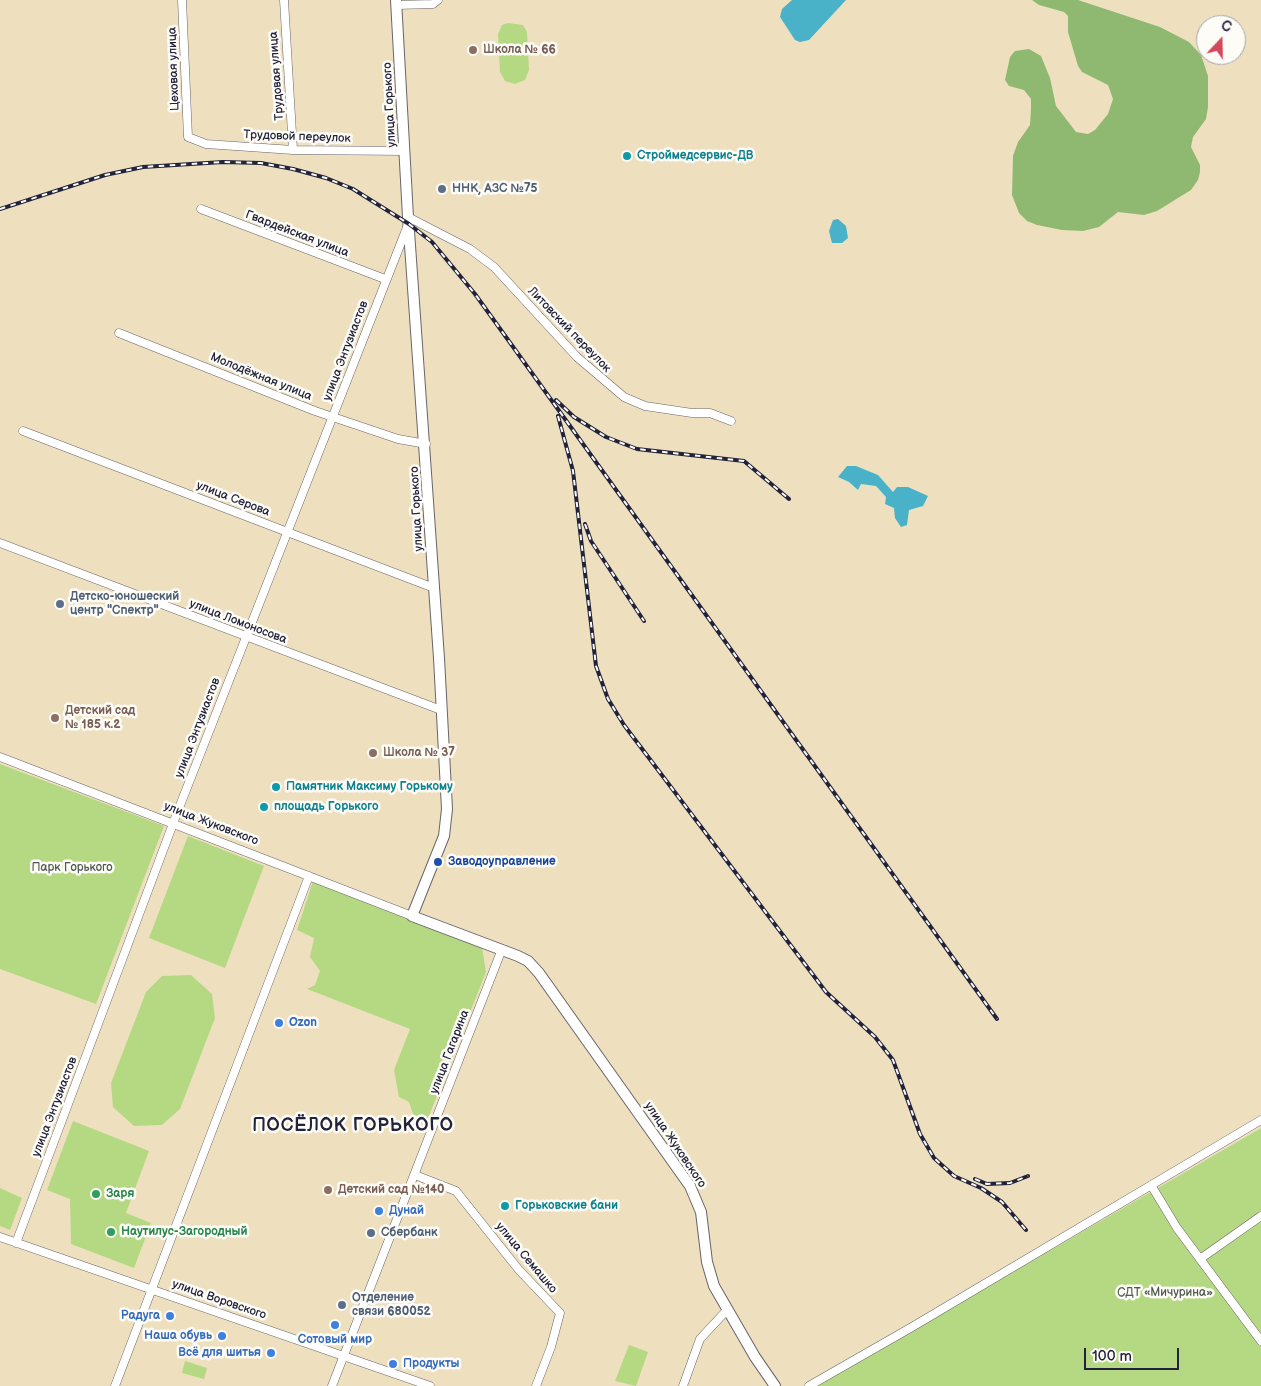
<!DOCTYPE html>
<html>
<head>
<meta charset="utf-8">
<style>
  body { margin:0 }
  #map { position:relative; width:1261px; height:1386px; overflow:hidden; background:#eee0bf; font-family:"Balsamiq Sans",sans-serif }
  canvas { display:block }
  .north { position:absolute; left:1196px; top:15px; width:50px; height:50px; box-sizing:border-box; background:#fdfcf7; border:1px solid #a5a5ac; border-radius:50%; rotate:21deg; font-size:14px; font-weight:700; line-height:20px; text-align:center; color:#22223b }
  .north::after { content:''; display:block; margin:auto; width:18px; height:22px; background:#d1495b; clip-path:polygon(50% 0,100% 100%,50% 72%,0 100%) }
  .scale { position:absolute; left:1084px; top:1348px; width:95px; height:22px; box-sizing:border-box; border:2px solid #22223b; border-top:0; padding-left:6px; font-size:15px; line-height:18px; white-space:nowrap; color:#22223b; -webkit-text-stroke:4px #fdfcf7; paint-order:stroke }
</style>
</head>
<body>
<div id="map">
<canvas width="1261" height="1386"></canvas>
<div class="north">С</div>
<div class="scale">100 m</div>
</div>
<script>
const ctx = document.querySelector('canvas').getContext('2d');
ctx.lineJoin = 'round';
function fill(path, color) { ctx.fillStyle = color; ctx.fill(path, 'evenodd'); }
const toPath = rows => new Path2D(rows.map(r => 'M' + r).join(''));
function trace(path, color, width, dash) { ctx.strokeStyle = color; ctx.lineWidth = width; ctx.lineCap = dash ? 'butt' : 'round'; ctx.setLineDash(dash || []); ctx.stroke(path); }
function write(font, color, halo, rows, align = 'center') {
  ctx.font = font + ' "Balsamiq Sans",sans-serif'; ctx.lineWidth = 5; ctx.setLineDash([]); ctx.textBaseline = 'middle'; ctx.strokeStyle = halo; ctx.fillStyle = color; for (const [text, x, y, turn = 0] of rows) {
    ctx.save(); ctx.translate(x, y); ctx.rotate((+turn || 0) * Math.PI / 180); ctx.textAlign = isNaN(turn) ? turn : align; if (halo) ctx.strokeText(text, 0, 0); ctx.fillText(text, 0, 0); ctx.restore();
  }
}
fill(toPath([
  [508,23,523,25,527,32,529,70,525,80,515,84,505,81,500,72,498,34,502,25],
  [0,764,164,826,96,1004,0,969],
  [188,836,264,866,225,968,149,938],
  [313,881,482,947,486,972,427,1121,413,1114,409,1102,399,1097,394,1070,410,1029,307,989,315,985,320,971,310,957,314,938,297,930],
  [191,975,212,994,215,1018,180,1109,162,1125,134,1126,113,1107,111,1083,146,992,162,976],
  [73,1121,149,1151,126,1213,151,1223,134,1268,71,1244,70,1199,47,1190],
  [1261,1128,1261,1386,817,1386],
  [0,1188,22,1198,10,1230,0,1226],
  [629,1345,648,1352,636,1386,615,1381],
  [185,1361,207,1368,204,1379,182,1373]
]), '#b4d982');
fill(toPath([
  [1032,0,1078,0,1160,27,1189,42,1201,55,1208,76,1208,107,1206,119,1193,137,1191,147,1200,165,1200,172,1198,180,1191,190,1157,211,1144,215,1118,212,1099,227,1083,231,1062,230,1037,225,1027,221,1019,213,1012,195,1013,156,1018,142,1030,125,1031,109,1031,99,1024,90,1009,86,1005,80,1010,57,1015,51,1029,49,1041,56,1050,78,1056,106,1076,132,1088,134,1095,130,1108,114,1113,99,1108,85,1082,72,1078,66,1068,32,1068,16,1064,12,1039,5]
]), '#8fb970');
fill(toPath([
  [792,0,846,0,809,40,800,42,795,40,780,17,782,9],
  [838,219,846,226,848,238,842,243,832,243,829,231,833,220],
  [847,466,856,466,878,475,893,492,897,487,908,487,928,496,923,506,909,510,907,525,901,527,895,518,894,508,885,504,886,497,876,486,861,484,858,490,849,482,838,477]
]), '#4ab2c8');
const minor = toPath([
  [182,0,188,137,206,144,293,150,405,151],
  [284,0,293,150],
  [397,5,433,4,438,0],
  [201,209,385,279],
  [408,217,470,249,494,267,577,357,624,397,645,406,692,413,710,413,731,421],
  [119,333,315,411,398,439,426,444],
  [23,431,434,588],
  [0,543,441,710],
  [0,757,412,916],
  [415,1175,456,1191,519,1270,560,1313,551,1347,536,1386],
  [1151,1185,1177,1228,1261,1341],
  [0,1237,430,1386],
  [16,1243,177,813,408,225],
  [1200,1259,1261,1216],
  [115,1386,309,876],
  [332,1386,502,949],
  [683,1386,700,1339,727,1310],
  [809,1386,912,1327,1261,1120]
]);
const major = toPath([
  [396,0,408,217,439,658,447,809,444,836,412,916,518,956,528,961,539,973,690,1186,701,1212,707,1262,714,1286,755,1357,775,1386]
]);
trace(minor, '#696469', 9);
trace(major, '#696469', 12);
trace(minor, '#fff', 8);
trace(major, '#fff', 10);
const rail = toPath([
  [0,209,105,175,143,167,223,162,261,163,293,169,326,178,353,189,409,224,432,242,475,294,997,1019],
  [556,400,574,417,606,437,637,449,744,461,789,499],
  [558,416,573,471,596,666,608,699,624,725,826,992,875,1037,893,1060,920,1134,934,1158,954,1176,981,1188,1002,1202,1026,1230],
  [585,524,591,541,644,621],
  [975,1179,987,1184,1010,1183,1028,1176]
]);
trace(rail, '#22223b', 4);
trace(rail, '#fdfcf7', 2, [5.5]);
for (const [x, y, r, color] of [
  [473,50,5,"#8d6e63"],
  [627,156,5,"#0f9aa8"],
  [442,189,5,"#5c6f8a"],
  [60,604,5,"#5c6f8a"],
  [55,718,5,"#8d6e63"],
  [373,753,5,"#8d6e63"],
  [276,787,5,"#0f9aa8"],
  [264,807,5,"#0f9aa8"],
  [438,862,5,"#1a4fb4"],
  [279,1023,5,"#3f7fe0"],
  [328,1190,5,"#8d6e63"],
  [96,1194,5,"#2e9e5b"],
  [505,1206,5,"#0f9aa8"],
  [379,1211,5,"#3f7fe0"],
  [111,1232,5,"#2e9e5b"],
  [371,1233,5,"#5c6f8a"],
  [342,1305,5,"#5c6f8a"],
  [170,1316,5,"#3f7fe0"],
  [335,1325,5,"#3f7fe0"],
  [222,1336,5,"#3f7fe0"],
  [271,1353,5,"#3f7fe0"],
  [393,1364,5,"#3f7fe0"]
]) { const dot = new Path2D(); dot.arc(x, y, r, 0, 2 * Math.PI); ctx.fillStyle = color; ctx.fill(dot); trace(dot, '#fdfcf7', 2); }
write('bold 12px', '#785e54', '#fdfcf7', [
  ["Школа № 66",483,50],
  ["Детский сад",65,711],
  ["№ 185 к.2",65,725],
  ["Школа № 37",383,753],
  ["Детский сад №140",338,1190]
], 'left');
write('12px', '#22223b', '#fdfcf7', [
  ["Цеховая улица",174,69,-92],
  ["Трудовая улица",277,76,-94],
  ["улица Горького",390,105,-93],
  ["Трудовой переулок",297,137,2],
  ["Гвардейская улица",297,234,21],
  ["Литовский переулок",569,330,46],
  ["улица Энтузиастов",346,351,-69],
  ["Молодёжная улица",261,377,22],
  ["улица Серова",233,499,21],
  ["улица Горького",417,509,-93],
  ["улица Ломоносова",238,622,21],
  ["улица Энтузиастов",198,728,-69],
  ["улица Жуковского",211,824,21],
  ["улица Гагарина",450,1052,-69],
  ["улица Энтузиастов",55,1107,-69],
  ["улица Жуковского",675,1145,56],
  ["улица Семашко",526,1258,50],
  ["улица Воровского",219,1300,19]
]);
write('bold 12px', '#0d838f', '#fdfcf7', [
  ["Строймедсервис-ДВ",637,156],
  ["Памятник Максиму Горькому",286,787],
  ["площадь Горького",274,807],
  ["Горьковские бани",515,1206]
], 'left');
write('bold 12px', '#4e5e75', '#fdfcf7', [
  ["ННК, АЗС №75",452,189],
  ["Детско-юношеский",70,597],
  ["центр \"Спектр\"",70,611],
  ["Сбербанк",381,1233],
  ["Отделение",352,1298],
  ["связи 680052",352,1312]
], 'left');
write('bold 12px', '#164399', '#fdfcf7', [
  ["Заводоуправление",448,862]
], 'left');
write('12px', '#4e5950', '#fdfcf7', [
  ["Парк Горького",72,868],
  ["СДТ «Мичурина»",1165,1293]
]);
write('bold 12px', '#366cbe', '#fdfcf7', [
  ["Ozon",289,1023],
  ["Дунай",389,1211],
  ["Радуга",160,1316,"right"],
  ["Наша обувь",212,1336,"right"],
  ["Сотовый мир",335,1340,"center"],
  ["Всё для шитья",261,1353,"right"],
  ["Продукты",403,1364]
], 'left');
write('bold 12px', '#27864d', '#fdfcf7', [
  ["Заря",106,1194],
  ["Наутилус-Загородный",121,1232]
], 'left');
ctx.letterSpacing = '1px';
write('bold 18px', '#22223b', '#fdfcf7', [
  ["ПОСЁЛОК ГОРЬКОГО",353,1126]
]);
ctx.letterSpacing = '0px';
</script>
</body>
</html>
